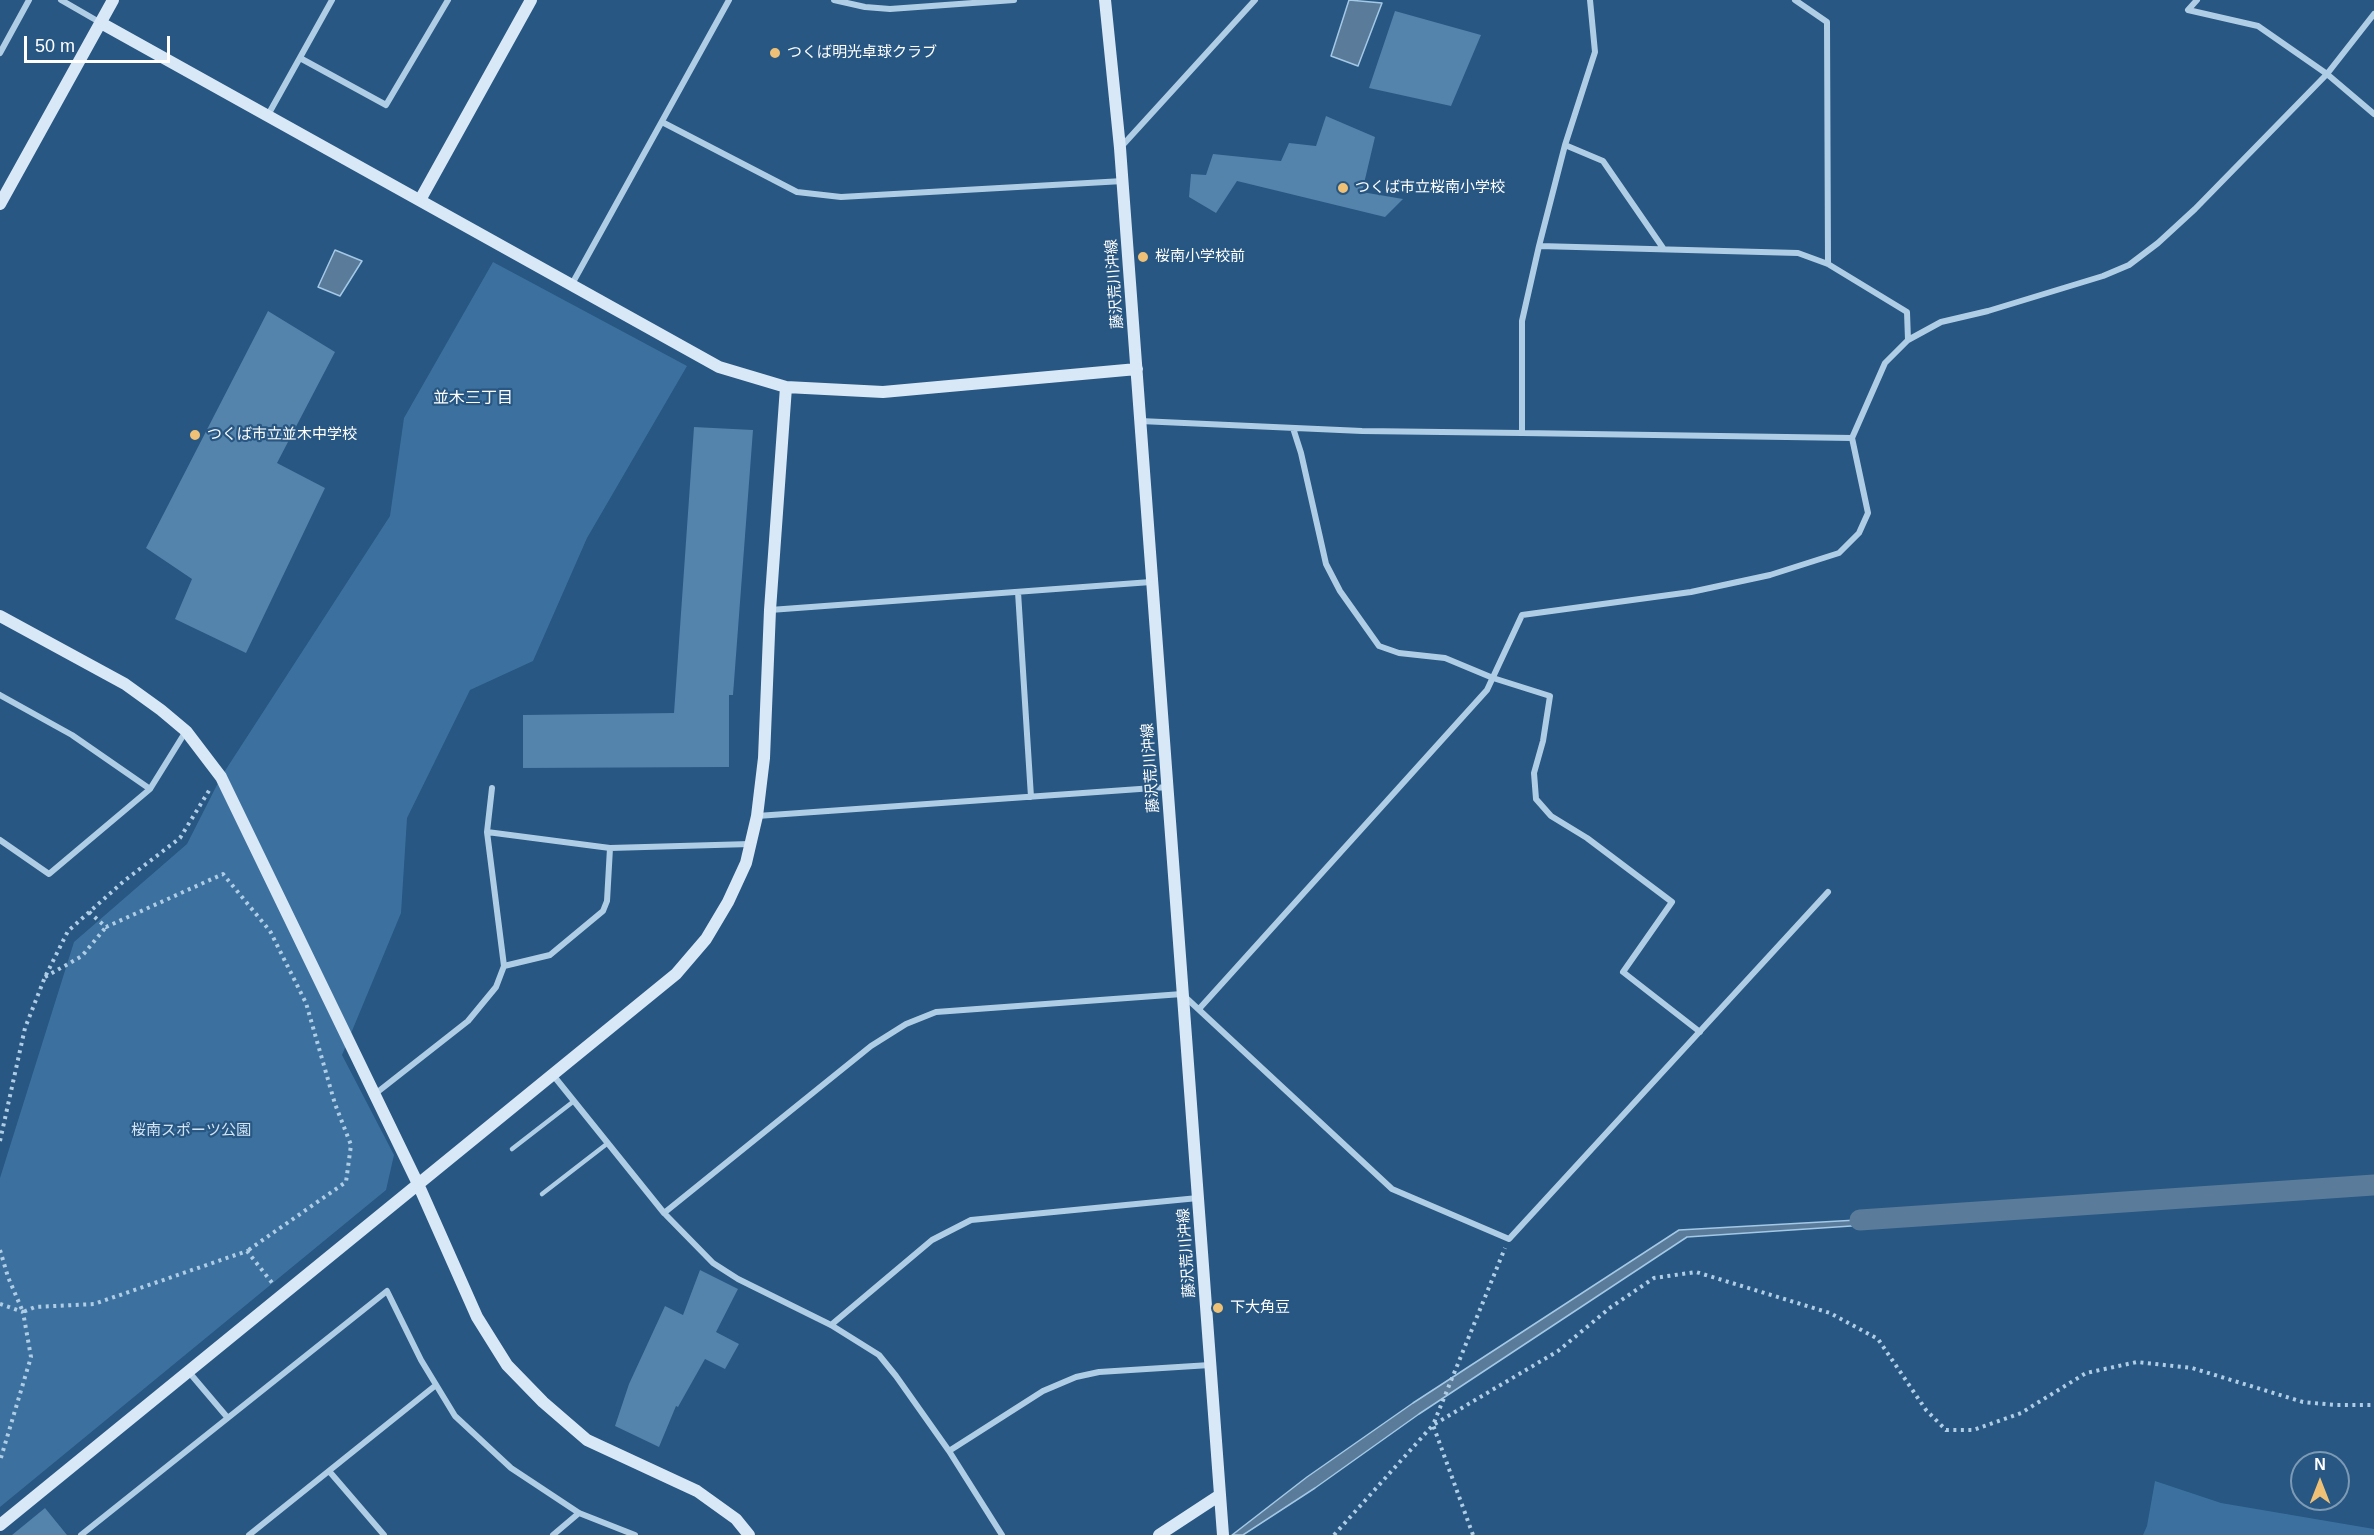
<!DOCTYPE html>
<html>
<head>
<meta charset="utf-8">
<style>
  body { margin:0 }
  #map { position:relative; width:2374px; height:1535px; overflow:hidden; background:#275782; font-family:Arial,sans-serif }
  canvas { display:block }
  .north { position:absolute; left:2290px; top:1451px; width:60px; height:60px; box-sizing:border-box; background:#275782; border:2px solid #7d9ab4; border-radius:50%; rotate:0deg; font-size:16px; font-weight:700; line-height:24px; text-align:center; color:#fff }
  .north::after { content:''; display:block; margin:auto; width:21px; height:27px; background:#eec176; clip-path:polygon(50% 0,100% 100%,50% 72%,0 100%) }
  .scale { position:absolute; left:24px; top:36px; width:146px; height:27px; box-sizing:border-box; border:3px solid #fff; border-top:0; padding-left:8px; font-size:18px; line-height:21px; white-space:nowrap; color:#fff; -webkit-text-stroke:4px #275782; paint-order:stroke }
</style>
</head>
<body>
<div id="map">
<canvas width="2374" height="1535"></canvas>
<div class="north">N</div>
<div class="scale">50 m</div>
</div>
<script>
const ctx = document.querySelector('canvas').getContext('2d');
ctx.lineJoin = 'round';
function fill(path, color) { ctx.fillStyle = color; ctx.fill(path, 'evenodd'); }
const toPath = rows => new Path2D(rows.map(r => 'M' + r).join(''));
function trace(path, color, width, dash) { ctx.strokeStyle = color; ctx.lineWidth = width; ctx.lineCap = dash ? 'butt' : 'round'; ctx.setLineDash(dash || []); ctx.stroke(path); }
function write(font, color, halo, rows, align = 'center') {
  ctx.font = font + ' Arial,"Noto Sans JP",sans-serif'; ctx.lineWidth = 4.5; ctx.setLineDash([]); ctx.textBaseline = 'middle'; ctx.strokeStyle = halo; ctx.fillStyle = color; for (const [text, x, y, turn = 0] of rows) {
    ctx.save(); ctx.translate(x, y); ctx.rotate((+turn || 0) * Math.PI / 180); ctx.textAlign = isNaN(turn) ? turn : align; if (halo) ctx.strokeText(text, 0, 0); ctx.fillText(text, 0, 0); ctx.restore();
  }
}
fill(toPath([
  [493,262,687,366,587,538,533,661,470,690,407,818,401,913,342,1055,394,1155,386,1190,0,1507,0,1178,74,942,187,844,221,777,390,516,404,418],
  [2155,1481,2221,1503,2374,1529,2374,1535,2143,1535,2147,1526]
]), '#3c719f');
const water = toPath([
  [1349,0,1382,3,1358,66,1331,56,1349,0],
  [335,250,362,261,340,296,318,287,335,250],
  [2374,1191,1687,1237,1419,1414,1315,1488,1243,1535,1232,1535,1307,1477,1413,1403,1679,1230,2374,1191]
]);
fill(water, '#5a7b99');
trace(water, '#a4c9e7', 1.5);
trace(toPath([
  [1860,1220,2374,1185]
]), '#5a7b99', 21);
fill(toPath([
  [1395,11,1481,35,1451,106,1369,88],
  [1326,116,1375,137,1362,192,1403,199,1385,217,1237,181,1216,213,1189,197,1191,174,1206,175,1213,154,1281,161,1289,143,1316,146],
  [268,311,335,352,277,463,325,488,246,653,175,619,192,579,146,548],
  [694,427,753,430,733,695,729,695,729,767,523,768,523,715,674,713],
  [700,1270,738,1289,716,1332,739,1344,725,1369,705,1359,678,1407,676,1406,659,1447,615,1426,629,1384,665,1306,683,1315],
  [45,1508,67,1535,12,1535]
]), '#5483ac');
trace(toPath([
  [89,912,106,927,223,874,270,931,306,1003,335,1104,351,1145,346,1182,247,1251],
  [45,977,82,956,106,927],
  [0,1141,25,1028,45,977,68,931,124,881,180,838,210,789],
  [0,1250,8,1277,23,1312,35,1307,94,1304,247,1251,273,1284],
  [0,1304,23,1312,31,1357,0,1461],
  [1334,1535,1433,1425,1558,1351,1611,1307,1654,1278,1696,1272,1830,1313,1878,1339,1926,1410,1946,1430,1973,1430,2021,1413,2086,1373,2137,1362,2192,1368,2303,1402,2335,1405,2374,1405],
  [1473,1535,1433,1425,1505,1248]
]), '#b0cde6', 4, [3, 4.5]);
trace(toPath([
  [512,1149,574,1101],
  [542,1194,608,1143]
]), '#b0cde6', 4.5);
trace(toPath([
  [61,0,101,23],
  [834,0,865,7,890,9,1014,0],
  [1590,0,1595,52,1565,145,1603,161,1663,248],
  [1795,0,1827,22,1828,264],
  [2197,0,2188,10,2258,26,2327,74,2374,114],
  [0,53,29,0],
  [300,58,386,105,448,0],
  [268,115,332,0],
  [662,122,797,192,841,197,1123,181],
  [1121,147,1255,0],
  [1539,246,1565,145],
  [572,284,729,0],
  [1140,421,1362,431,1522,433,1522,321,1539,246,1798,253,1828,264,1907,312,1908,340],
  [1293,428,1301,453,1326,564,1340,591,1379,646,1399,653,1445,658,1493,678,1550,696,1543,741,1534,773,1536,799,1551,816,1587,838,1672,902,1623,972,1700,1032],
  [1522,433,1852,438],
  [1018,592,1031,797],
  [770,610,1151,582],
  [0,695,72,735,150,789],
  [757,816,1168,787],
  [487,832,610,848,750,844],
  [0,840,49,874,150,789,186,731],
  [504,966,550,955,603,911,607,901,610,848],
  [1199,1009,1487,690,1522,615,1691,592,1770,575,1839,553,1859,533,1868,513,1852,438,1885,363,1908,340,1941,322,1988,311,2103,276,2129,265,2158,243,2195,209,2327,74,2374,14],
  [553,1075,664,1213,713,1263,738,1279,831,1325,879,1355,896,1376,949,1451,1002,1535],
  [375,1094,468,1021,496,987,504,966,487,832,492,788],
  [664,1213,871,1046,906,1024,936,1012,1182,994,1392,1189,1509,1239,1828,892],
  [831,1325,932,1240,971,1220,1198,1198],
  [188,1371,227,1417],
  [949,1451,1043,1391,1076,1377,1099,1372,1210,1365],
  [329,1471,384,1535],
  [81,1535,387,1291,421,1360,455,1416,511,1468,579,1513,635,1535],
  [249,1535,436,1385],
  [553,1535,579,1513]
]), '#b0cde6', 6);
trace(toPath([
  [1105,0,1120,148,1223,1535],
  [101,23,719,367,786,387,883,392,1137,369],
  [420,200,531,0],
  [0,204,113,0],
  [0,616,125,684,161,710,186,731,221,777,418,1184,477,1317,507,1365,543,1402,587,1440,697,1491,736,1519,749,1535],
  [0,1525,676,974,706,939,728,902,746,863,757,816,764,758,770,610,786,387],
  [1159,1535,1220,1495]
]), '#d9e8f6', 12);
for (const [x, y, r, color] of [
  [775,53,6,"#eec176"],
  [1343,188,6,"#eec176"],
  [1143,257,6,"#eec176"],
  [195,435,6,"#eec176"],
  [1218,1308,6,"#eec176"]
]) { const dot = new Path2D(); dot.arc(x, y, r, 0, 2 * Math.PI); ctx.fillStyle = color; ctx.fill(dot); trace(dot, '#275782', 2); }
write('15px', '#fff', '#275782', [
  ["つくば明光卓球クラブ",787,53],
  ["つくば市立桜南小学校",1355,188],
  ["桜南小学校前",1155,257],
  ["つくば市立並木中学校",207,435],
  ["下大角豆",1230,1308]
], 'left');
write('15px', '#fff', '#275782', [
  ["藤沢荒川沖線",1115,284,-94],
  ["藤沢荒川沖線",1151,768,-94],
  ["藤沢荒川沖線",1187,1253,-94]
]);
write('15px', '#d3e5f5', '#275782', [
  ["桜南スポーツ公園",191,1131]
]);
write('16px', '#fff', '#275782', [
  ["並木三丁目",473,399]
]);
</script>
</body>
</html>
